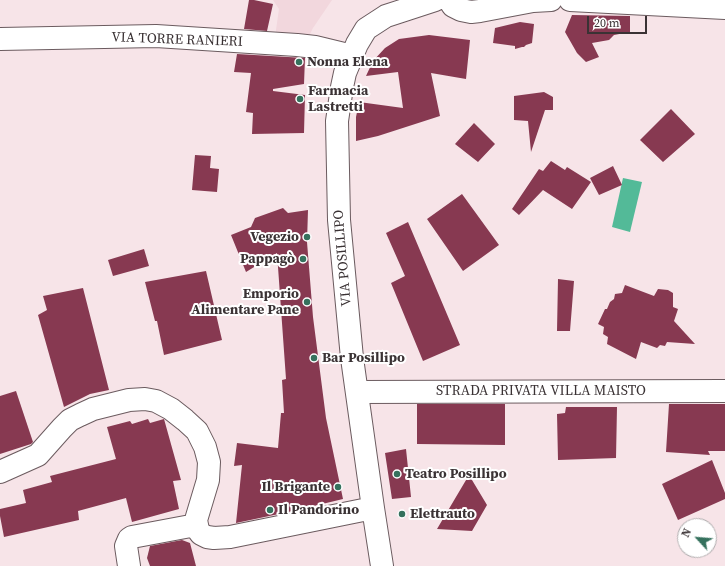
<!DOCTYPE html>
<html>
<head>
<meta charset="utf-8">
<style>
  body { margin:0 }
  #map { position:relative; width:725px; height:566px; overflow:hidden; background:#f7e4e8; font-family:"Source Serif 4",serif }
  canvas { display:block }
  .north { position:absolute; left:677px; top:518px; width:40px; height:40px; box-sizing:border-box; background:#fff; border:1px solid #b0adae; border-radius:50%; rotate:296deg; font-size:11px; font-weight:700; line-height:16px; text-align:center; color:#3a3234 }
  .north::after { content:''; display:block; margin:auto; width:14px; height:18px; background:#35715d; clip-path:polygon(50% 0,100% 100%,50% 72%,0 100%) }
  .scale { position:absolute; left:587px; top:16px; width:60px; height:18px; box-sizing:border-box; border:2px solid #3a3234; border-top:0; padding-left:5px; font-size:12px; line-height:14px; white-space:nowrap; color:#3a3234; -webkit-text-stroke:3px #fff; paint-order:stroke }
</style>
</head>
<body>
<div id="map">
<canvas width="725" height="566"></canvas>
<div class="north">N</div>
<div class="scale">20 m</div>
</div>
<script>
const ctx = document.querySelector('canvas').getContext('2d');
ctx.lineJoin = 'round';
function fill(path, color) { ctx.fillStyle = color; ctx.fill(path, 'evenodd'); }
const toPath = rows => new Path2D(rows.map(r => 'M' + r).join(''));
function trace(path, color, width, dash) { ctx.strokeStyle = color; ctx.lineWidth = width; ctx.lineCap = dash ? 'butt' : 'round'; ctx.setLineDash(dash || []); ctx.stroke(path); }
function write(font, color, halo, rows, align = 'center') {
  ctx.font = font + ' "Source Serif 4",serif'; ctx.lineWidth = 4; ctx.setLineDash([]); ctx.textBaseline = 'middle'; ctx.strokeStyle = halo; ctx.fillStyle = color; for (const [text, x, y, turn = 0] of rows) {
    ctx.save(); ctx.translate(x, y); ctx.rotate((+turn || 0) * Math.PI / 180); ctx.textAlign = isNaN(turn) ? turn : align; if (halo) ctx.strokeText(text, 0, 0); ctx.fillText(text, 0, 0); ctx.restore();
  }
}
fill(toPath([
  [273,0,332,0,313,28,307,40,275,37,279,9]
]), '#f2d7dd');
fill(toPath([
  [623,178,642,182,630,232,612,227]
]), '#53ba98');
fill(toPath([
  [249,0,254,0,273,4,267,31,244,29],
  [572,15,630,16,630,32,614,35,609,40,592,43,599,57,586,62,577,53,565,32],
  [520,22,534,24,532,43,526,45,524,47,522,47,515,49,515,46,493,43,495,28],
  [429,35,470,40,466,79,431,73,440,116,378,136,356,141,356,117,359,102,403,108,398,72,366,76,373,61,385,48,399,39],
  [237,54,305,58,304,84,273,89,273,91,305,95,304,133,252,134,253,113,246,112,251,73,234,72],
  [544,92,553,97,553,110,545,110,531,152,528,121,514,120,514,96],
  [671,109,695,134,663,162,640,140],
  [474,123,495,144,478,162,455,144],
  [195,155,211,156,210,168,219,169,217,192,192,190],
  [551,161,565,170,567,167,591,182,572,209,543,190,519,215,512,209,539,169,543,171],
  [613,166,622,185,599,195,590,178],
  [462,194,499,245,463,271,427,219],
  [283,208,288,213,308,210,307,242,313,317,326,418,343,499,293,511,236,523,242,465,234,466,237,443,278,448,281,413,284,413,282,380,286,379,277,253,246,272,231,235,251,227,255,218],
  [408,222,460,345,423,361,391,283,405,276,386,233],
  [144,249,149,266,113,276,108,260],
  [206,271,222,340,164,355,157,321,155,321,145,282],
  [558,279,574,281,570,331,557,331],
  [625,285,654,296,658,289,668,290,673,293,673,307,678,309,674,321,695,344,667,342,665,346,660,345,657,348,641,342,636,359,607,344,608,337,603,334,604,327,598,324,605,309,607,309,610,302,614,299,615,294,622,293],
  [83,288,109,390,90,394,64,407,38,315,47,310,43,296],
  [16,391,33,442,31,444,0,454,0,396],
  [417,404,505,404,505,445,417,444],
  [669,404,725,404,725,451,708,451,710,455,666,452],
  [566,407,617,407,616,458,558,460,557,414,565,413],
  [148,419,150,423,164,419,181,480,173,481,179,509,132,522,126,498,78,511,79,520,4,537,0,516,0,509,26,503,23,490,52,482,50,476,116,459,107,427,130,421,132,424],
  [406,449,411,497,392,499,385,453],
  [712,460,725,493,725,499,678,520,662,484],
  [469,475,487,505,472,531,437,529],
  [182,540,190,543,196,566,150,566,147,558,150,546]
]), '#873951');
const minor = toPath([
  [449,0,453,6,461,10,471,12,480,11,533,1,551,0],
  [570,0,725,8],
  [0,39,156,36,297,45,315,47,352,56],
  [357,392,725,391],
  [0,472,38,455,62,428,70,420,80,415,93,409,129,400,145,399,156,401,171,409,185,420,197,431,205,447,209,462,208,480,196,520,198,530,201,534,207,537,214,538,230,537,373,508],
  [129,566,126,546,129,539,132,537,196,525],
  [382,566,373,508,352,358,339,220,337,121,342,87,345,73,357,44,366,29,386,16,435,0]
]);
trace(minor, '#6b5b5f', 24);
trace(minor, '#fff', 22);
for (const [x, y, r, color] of [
  [299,62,4,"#35715d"],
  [300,99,4,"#35715d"],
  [307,237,4,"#35715d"],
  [303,259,4,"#35715d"],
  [307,302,4,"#35715d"],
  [314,358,4,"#35715d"],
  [397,474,4,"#35715d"],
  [338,487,4,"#35715d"],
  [270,510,4,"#35715d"],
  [402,514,4,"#35715d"]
]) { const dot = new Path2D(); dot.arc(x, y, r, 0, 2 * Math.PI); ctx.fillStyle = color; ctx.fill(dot); trace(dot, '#fff', 1.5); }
write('14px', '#3a3234', '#fff', [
  ["VIA TORRE RANIERI",177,40,2],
  ["VIA POSILLIPO",343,258,-95],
  ["STRADA PRIVATA VILLA MAISTO",541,391]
]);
write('bold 14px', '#3a3234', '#fff', [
  ["Nonna Elena",307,62],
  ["Farmacia",308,91],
  ["Lastretti",308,107],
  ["Vegezio",299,237,"right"],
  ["Pappagò",295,259,"right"],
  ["Emporio",299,294,"right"],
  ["Alimentare Pane",299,310,"right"],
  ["Bar Posillipo",322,358],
  ["Teatro Posillipo",405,474],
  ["Il Brigante",330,487,"right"],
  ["Il Pandorino",278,510],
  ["Elettrauto",410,514]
], 'left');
</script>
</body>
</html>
